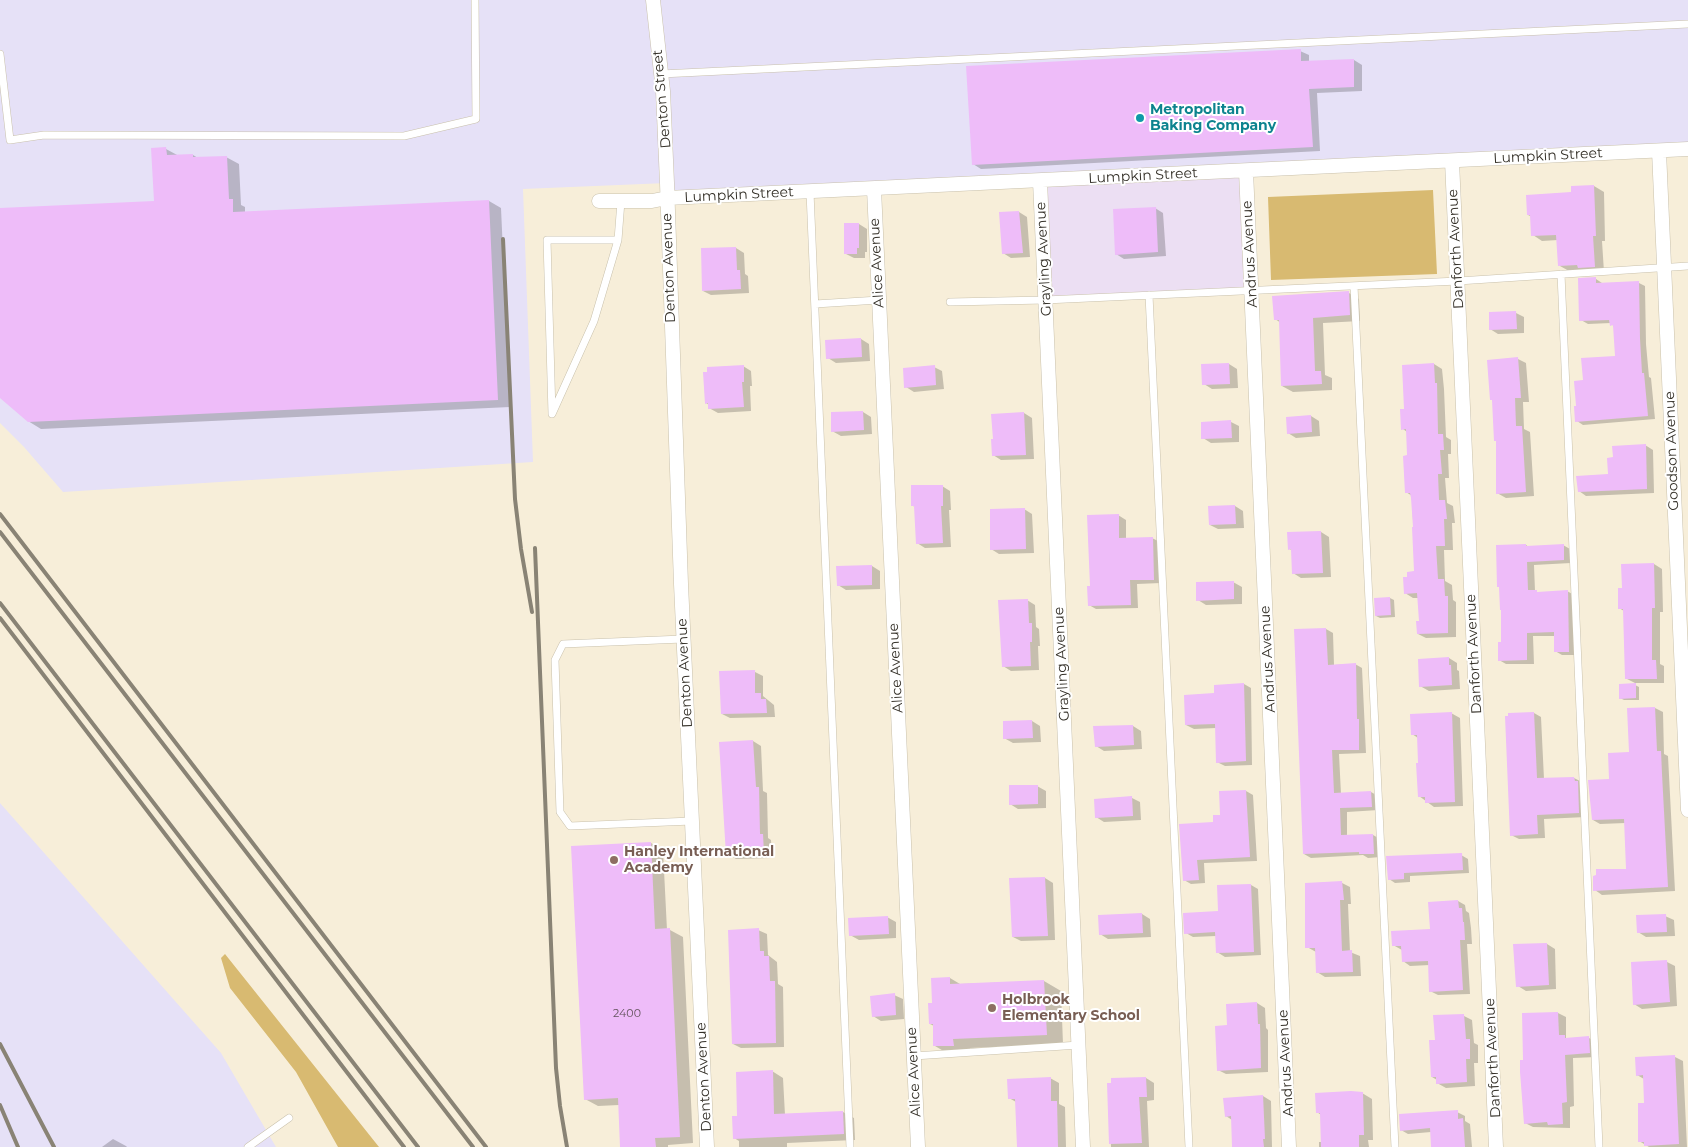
<!DOCTYPE html>
<html>
<head>
<meta charset="utf-8">
<style>
  body { margin:0 }
  canvas { display:block; background:#f7eed9 }
</style>
</head>
<body>
<canvas width="1688" height="1147"></canvas>
<script>
const ctx = document.querySelector('canvas').getContext('2d');
ctx.lineJoin = 'round';
function fill(path, color) { ctx.fillStyle = color; ctx.fill(path, 'evenodd'); }
const toPath = rows => new Path2D(rows.map(r => 'M' + r).join(''));
function trace(path, color, width, dash) { ctx.strokeStyle = color; ctx.lineWidth = width; ctx.lineCap = dash ? 'butt' : 'round'; ctx.setLineDash(dash || []); ctx.stroke(path); }
function write(font, color, halo, rows, align = 'center') {
  ctx.font = font + ' Montserrat,sans-serif'; ctx.lineWidth = 4; ctx.setLineDash([]); ctx.textBaseline = 'middle'; ctx.strokeStyle = halo; ctx.fillStyle = color; for (const [text, x, y, turn = 0] of rows) {
    ctx.save(); ctx.translate(x, y); ctx.rotate((+turn || 0) * Math.PI / 180); ctx.textAlign = isNaN(turn) ? turn : align; if (halo) ctx.strokeText(text, 0, 0); ctx.fillText(text, 0, 0); ctx.restore();
  }
}
fill(toPath([
  [1246,171,1252,290,1045,300,1040,181]
]), '#ecdff3');
fill(toPath([
  [0,0,1688,0,1688,149,667,198,667,183,523,189,533,462,63,492,24,447,0,423],
  [0,803,221,1053,276,1147,0,1147]
]), '#e6e1f7');
fill(toPath([
  [1433,190,1437,274,1271,280,1268,197],
  [225,954,379,1147,338,1147,296,1072,230,988,221,958]
]), '#d8ba71');
fill(toPath([
  [1300,51,1309,55,1309,62,1354,60,1362,65,1362,91,1317,93,1320,151,981,169,973,164],
  [166,149,179,156,193,155,198,158,226,157,239,164,241,205,245,207,245,213,489,201,501,208,510,407,41,429,28,421,0,396,0,210,155,202],
  [1594,186,1604,192,1605,241,1602,241,1604,272,1569,271,1560,266,1558,240,1542,241,1533,235,1532,217,1528,215,1572,193,1572,187],
  [1155,208,1163,213,1166,256,1124,259,1116,254],
  [1019,212,1027,217,1030,257,1011,258,1003,253],
  [846,224,859,224,867,229,867,252,865,252,865,258,854,258,846,254],
  [736,248,744,253,745,274,748,276,749,293,711,295,703,291],
  [1596,279,1602,283,1603,284,1639,283,1645,286,1646,344,1649,377,1651,378,1655,419,1583,425,1577,421,1584,381,1616,357,1614,327,1611,323,1588,324,1581,320],
  [1349,293,1359,299,1360,321,1323,323,1325,375,1332,378,1332,390,1293,392,1282,386,1281,323,1275,319],
  [1516,313,1524,317,1524,333,1498,334,1490,329],
  [861,339,869,344,870,361,836,363,828,358],
  [1518,359,1526,363,1529,402,1523,402,1524,429,1530,432,1534,496,1506,498,1497,493],
  [1229,364,1237,369,1238,388,1212,389,1204,384],
  [1434,364,1442,369,1444,389,1446,437,1451,440,1451,454,1448,454,1449,478,1445,478,1447,503,1453,506,1455,523,1452,523,1453,550,1444,550,1445,581,1452,585,1453,600,1456,602,1456,637,1426,638,1418,634,1420,622,1418,598,1413,598,1405,593,1415,572,1412,496,1406,492,1408,456,1407,432,1403,429,1405,410],
  [743,366,751,371,752,386,750,386,751,411,718,413,709,408,709,405,706,403],
  [934,367,942,371,944,389,914,392,906,387],
  [863,412,871,417,872,434,841,436,832,431],
  [1024,413,1032,418,1034,459,1001,460,993,455,994,441,993,415],
  [1311,416,1319,421,1320,436,1296,438,1288,433],
  [1231,422,1239,426,1239,442,1211,443,1203,438],
  [1645,445,1653,450,1654,493,1586,496,1579,491,1609,475,1614,458],
  [942,486,950,491,951,510,949,510,951,547,925,548,917,543,916,507,913,506],
  [1235,506,1243,511,1244,528,1218,529,1210,525],
  [1024,509,1032,514,1034,553,999,554,991,549],
  [1118,515,1126,520,1126,539,1152,538,1160,542,1161,583,1137,584,1138,608,1096,609,1089,605,1092,587],
  [1321,532,1329,537,1331,577,1301,578,1293,573,1292,550,1289,549],
  [1526,545,1529,547,1563,545,1570,549,1571,563,1534,565,1535,591,1539,593,1567,591,1574,595,1576,655,1562,655,1555,651,1555,636,1533,636,1534,664,1506,664,1499,660],
  [1654,564,1662,569,1663,612,1660,612,1660,664,1664,666,1664,683,1635,683,1627,679,1624,611,1619,608,1623,590],
  [872,566,880,571,880,589,846,590,838,585],
  [1233,582,1242,587,1242,604,1206,605,1198,600],
  [1390,598,1394,600,1395,617,1380,618,1376,616,1375,599],
  [1027,600,1035,605,1036,627,1039,629,1040,646,1038,646,1039,670,1011,671,1003,666],
  [1326,629,1333,633,1334,665,1355,664,1362,668,1366,753,1339,754,1341,794,1371,792,1378,796,1379,810,1347,812,1347,836,1373,835,1380,839,1381,857,1368,858,1363,855,1311,858,1304,854],
  [1449,658,1457,663,1457,670,1459,671,1460,689,1429,691,1420,686],
  [755,672,763,676,763,696,774,705,775,717,730,718,722,714],
  [1244,684,1251,688,1252,765,1225,766,1217,762,1216,728,1194,729,1186,725,1216,695],
  [1635,685,1639,687,1639,700,1624,700,1620,698],
  [1655,708,1663,712,1664,754,1668,756,1675,891,1602,895,1595,890,1628,870,1626,823,1600,824,1593,820,1590,781,1610,780,1630,753],
  [1451,713,1460,718,1463,806,1434,807,1419,796,1418,738,1412,734],
  [1534,713,1541,717,1544,779,1574,778,1582,782,1586,817,1544,819,1545,838,1519,839,1511,835],
  [1032,721,1040,726,1041,742,1013,743,1004,738,1004,722],
  [1133,726,1141,731,1142,749,1104,751,1096,746],
  [753,741,761,746,763,791,767,793,768,838,771,840,772,858,736,859,728,854],
  [1037,786,1046,791,1046,808,1018,809,1010,804],
  [1246,791,1253,795,1257,861,1204,863,1205,883,1191,884,1184,880,1215,823,1221,816,1220,792],
  [1132,798,1140,802,1141,820,1104,822,1096,817,1095,800],
  [651,843,663,850,667,930,670,930,683,937,693,1143,668,1145,668,1147,621,1147,619,1105,598,1106,585,1099],
  [1461,855,1468,859,1469,873,1410,876,1410,882,1395,883,1389,879,1388,858],
  [1045,878,1053,883,1055,940,1021,941,1013,937,1011,879],
  [1342,883,1350,887,1351,904,1348,904,1350,952,1360,956,1361,976,1325,977,1317,972,1316,952,1307,947],
  [1251,885,1258,889,1261,955,1225,957,1217,952,1216,936,1193,937,1186,933,1219,913],
  [1458,901,1465,905,1466,911,1469,913,1471,928,1472,944,1467,944,1470,994,1438,995,1430,991,1430,965,1410,966,1403,961,1402,950,1393,945,1431,930],
  [1142,914,1150,919,1151,937,1108,939,1100,934],
  [1665,916,1674,920,1675,936,1646,937,1638,932],
  [887,917,896,922,896,938,859,940,850,935],
  [758,930,767,934,768,955,777,962,778,984,783,987,784,1047,741,1048,733,1044],
  [1547,944,1555,949,1556,989,1526,991,1518,986],
  [1667,962,1675,966,1677,1006,1642,1009,1634,1004],
  [950,978,960,984,1044,981,1061,991,1063,1044,970,1048,970,1055,952,1056,935,1046,934,1026,930,1024,933,1004],
  [894,995,903,999,904,1019,881,1021,873,1016],
  [1257,1003,1265,1008,1266,1028,1268,1030,1268,1072,1226,1074,1218,1070,1228,1027],
  [1558,1013,1566,1017,1566,1038,1589,1038,1596,1042,1597,1057,1573,1058,1574,1106,1570,1107,1570,1128,1533,1127,1525,1123,1524,1062],
  [1435,1016,1464,1016,1472,1020,1474,1043,1478,1045,1478,1063,1474,1063,1475,1086,1446,1088,1437,1083,1437,1080,1432,1077,1436,1041],
  [1675,1057,1683,1061,1687,1147,1649,1147,1639,1141,1645,1104,1644,1079,1637,1075],
  [772,1071,783,1078,785,1115,843,1112,854,1118,855,1140,787,1143,787,1147,739,1147,739,1141,734,1138,739,1117],
  [1050,1078,1059,1083,1059,1104,1065,1107,1066,1147,1018,1147,1016,1102,1009,1098],
  [1146,1078,1154,1083,1154,1100,1147,1101,1149,1147,1111,1147,1108,1084],
  [1362,1093,1372,1099,1373,1140,1368,1140,1369,1147,1319,1147,1319,1142,1322,1142,1321,1115,1317,1112],
  [1263,1096,1271,1101,1272,1147,1234,1147,1232,1120,1226,1116],
  [1457,1112,1465,1116,1465,1121,1470,1124,1472,1147,1432,1147,1431,1132,1408,1134,1401,1130],
  [113,1139,126,1146,127,1147,102,1147]
]), '#0003');
fill(toPath([
  [1301,49,1301,61,1354,59,1354,87,1309,89,1313,147,972,165,966,66],
  [166,147,167,155,193,154,193,157,227,156,229,199,233,199,233,212,489,200,498,400,28,422,0,398,0,208,154,201,151,148],
  [1594,185,1596,236,1593,236,1595,267,1578,268,1577,265,1558,266,1556,235,1531,236,1530,215,1527,215,1526,195,1571,192,1571,186],
  [1156,207,1158,252,1115,255,1113,209],
  [1019,211,1023,253,1002,254,999,212],
  [844,223,859,223,859,248,857,248,857,254,844,254],
  [736,247,737,270,740,270,741,289,702,291,701,248],
  [1596,277,1596,283,1639,281,1640,339,1642,373,1644,373,1648,416,1575,422,1574,406,1576,406,1574,381,1583,380,1581,358,1615,356,1613,325,1610,326,1609,320,1579,321,1578,278],
  [1349,291,1350,315,1313,318,1315,371,1321,371,1322,384,1281,386,1279,320,1274,320,1272,296],
  [1516,311,1517,329,1489,330,1489,312],
  [861,338,862,357,826,359,825,340],
  [1518,357,1521,398,1515,398,1516,426,1522,426,1526,492,1496,494,1496,441,1494,441,1492,400,1490,400,1487,360],
  [1229,363,1230,384,1202,385,1201,364],
  [1434,363,1435,383,1437,383,1438,434,1443,434,1444,450,1440,450,1442,474,1438,474,1439,500,1445,500,1447,519,1444,519,1445,546,1436,546,1438,579,1444,579,1445,596,1448,596,1448,633,1417,634,1416,621,1419,621,1417,593,1404,594,1403,577,1407,577,1407,572,1414,571,1412,527,1413,527,1411,498,1410,493,1405,493,1403,456,1407,455,1406,429,1401,430,1400,409,1404,409,1402,365],
  [744,365,744,382,742,382,744,407,708,409,708,403,705,404,703,372,707,372,707,367],
  [935,365,936,385,904,388,903,368],
  [863,411,864,430,831,432,831,412],
  [1024,412,1026,455,992,456,991,439,993,439,991,414],
  [1311,415,1312,432,1287,434,1286,417],
  [1231,420,1232,438,1201,439,1201,422],
  [1646,444,1647,489,1578,492,1576,476,1608,474,1607,458,1613,457,1612,446],
  [911,485,943,485,943,506,941,506,943,543,916,544,914,506,911,506],
  [1235,505,1236,524,1209,525,1208,506],
  [1025,508,1026,549,990,550,990,509],
  [1119,514,1119,538,1153,537,1154,580,1130,580,1131,605,1088,606,1087,586,1090,586,1087,515],
  [1321,531,1323,573,1292,574,1291,549,1288,550,1287,532],
  [1526,544,1526,546,1564,544,1564,560,1527,562,1528,590,1537,590,1537,592,1568,590,1569,652,1554,652,1554,632,1527,633,1527,660,1498,661,1498,642,1501,642,1501,610,1500,610,1499,587,1497,587,1496,545],
  [1654,563,1655,608,1652,608,1652,660,1656,660,1657,679,1625,679,1623,609,1618,609,1618,588,1622,588,1621,564],
  [872,565,872,585,837,586,836,566],
  [1234,581,1234,599,1196,601,1196,582],
  [1390,597,1391,615,1375,616,1374,598],
  [1028,599,1029,623,1032,623,1032,642,1030,642,1031,666,1002,667,998,600],
  [1326,628,1328,665,1356,663,1357,719,1359,719,1359,750,1332,750,1334,793,1371,791,1372,807,1340,808,1341,835,1373,834,1374,854,1359,854,1359,852,1303,854,1294,629],
  [1449,657,1449,665,1451,665,1452,685,1419,687,1418,659],
  [755,670,755,693,761,693,761,699,766,699,767,713,721,714,719,671],
  [1244,683,1246,761,1216,763,1215,724,1185,725,1184,695,1214,693,1214,685],
  [1636,683,1636,698,1619,699,1619,684],
  [1655,707,1657,751,1661,751,1662,774,1668,887,1593,891,1593,876,1596,875,1596,869,1626,869,1624,819,1592,820,1588,780,1609,779,1608,753,1629,752,1627,708],
  [1452,712,1455,802,1425,803,1425,797,1418,797,1416,763,1418,763,1417,735,1411,735,1410,714],
  [1534,712,1537,778,1574,777,1575,781,1578,781,1579,813,1537,815,1538,834,1510,836,1505,716,1508,716,1508,713],
  [1032,720,1033,738,1003,739,1003,721],
  [1133,725,1134,745,1095,747,1093,726],
  [753,740,756,787,759,787,760,834,763,834,764,854,726,855,719,742],
  [1009,785,1038,785,1038,804,1009,805],
  [1246,790,1250,857,1197,860,1199,880,1183,881,1179,824,1213,822,1213,815,1220,815,1219,791],
  [1132,796,1133,816,1095,818,1094,799],
  [651,842,655,929,670,928,680,1137,655,1138,656,1147,620,1147,618,1098,584,1100,571,846],
  [1462,853,1463,870,1404,873,1404,879,1388,880,1386,856],
  [1045,877,1048,936,1012,937,1009,878],
  [1342,881,1344,900,1340,900,1342,951,1352,950,1353,972,1316,973,1315,948,1305,948,1305,883],
  [1251,884,1254,952,1216,953,1215,932,1184,934,1183,913,1218,911,1217,885],
  [1458,900,1459,908,1462,908,1463,922,1464,922,1465,940,1460,940,1463,990,1429,992,1428,961,1402,962,1401,946,1392,946,1391,931,1430,929,1428,902],
  [1142,913,1143,933,1099,935,1098,915],
  [1666,914,1667,932,1637,933,1636,915],
  [888,916,889,934,849,936,848,918],
  [759,928,760,951,764,951,764,956,769,956,770,981,775,981,776,1043,732,1044,728,930],
  [1547,943,1549,985,1516,987,1513,944],
  [1667,960,1670,1002,1633,1005,1631,962],
  [950,977,950,984,1044,980,1047,1035,953,1039,954,1046,933,1046,933,1024,929,1024,928,1003,932,1003,931,978],
  [895,993,896,1015,872,1017,870,996],
  [1257,1002,1258,1024,1260,1024,1261,1068,1217,1071,1215,1026,1227,1025,1226,1004],
  [1558,1012,1559,1035,1565,1035,1565,1038,1589,1036,1590,1053,1565,1055,1567,1102,1562,1103,1563,1124,1548,1125,1547,1122,1524,1124,1520,1072,1520,1060,1523,1060,1522,1013],
  [1464,1014,1466,1039,1470,1039,1470,1059,1466,1059,1467,1082,1436,1084,1436,1077,1431,1077,1429,1040,1435,1040,1433,1015],
  [1675,1055,1679,1144,1644,1146,1644,1142,1638,1142,1638,1103,1644,1103,1643,1075,1636,1076,1635,1057],
  [773,1070,774,1114,843,1111,844,1134,733,1139,732,1116,737,1116,736,1072],
  [1051,1077,1051,1101,1057,1101,1058,1147,1017,1147,1015,1099,1008,1099,1007,1079],
  [1146,1077,1147,1097,1139,1097,1142,1143,1109,1144,1107,1083,1111,1083,1111,1078],
  [1351,1091,1363,1092,1364,1135,1359,1135,1359,1147,1321,1147,1320,1113,1316,1113,1315,1093],
  [1263,1095,1265,1139,1263,1139,1264,1147,1232,1147,1231,1116,1225,1117,1223,1098],
  [1458,1110,1458,1119,1463,1118,1465,1147,1431,1147,1430,1128,1400,1131,1399,1114]
]), '#eebcf9');
const lane = toPath([
  [0,54,10,140,44,135,404,136,476,119,475,0],
  [661,74,1688,24],
  [810,192,850,1147],
  [618,240,547,240,552,414,594,321,618,240,621,201],
  [1561,274,1599,1147],
  [1354,286,1395,1147],
  [1149,295,1189,1147],
  [950,302,1045,300,1458,281,1688,266],
  [815,304,879,300],
  [683,639,563,644,555,660,560,812,570,826,692,821],
  [914,1056,1079,1045],
  [248,1147,289,1118]
]);
const street = toPath([
  [653,0,663,91,667,183,681,584,707,1147],
  [1659,151,1688,810],
  [1452,161,1496,1147],
  [1246,171,1289,1147],
  [1040,181,1083,1147],
  [874,189,918,1147],
  [599,201,652,201,667,198,1688,149]
]);
trace(lane, '#c9c1ac', 8);
trace(street, '#c9c1ac', 15);
trace(lane, '#fff', 7);
trace(street, '#fff', 14);
trace(toPath([
  [503,239,515,499,521,549,532,612],
  [0,514,486,1147],
  [0,532,473,1147],
  [535,548,556,1068,560,1106,567,1147],
  [0,603,418,1147],
  [0,618,404,1147],
  [0,1044,54,1147],
  [0,1105,18,1147]
]), '#898375', 4);
for (const [x, y, r, color] of [
  [1140,118,5,"#0f9aa8"],
  [614,860,5,"#8d6e63"],
  [992,1008,5,"#8d6e63"]
]) { const dot = new Path2D(); dot.arc(x, y, r, 0, 2 * Math.PI); ctx.fillStyle = color; ctx.fill(dot); trace(dot, '#fff', 2); }
write('11px', '#62535c', null, [
  ["2400",627,1014]
]);
write('14px', '#343028', '#fff', [
  ["Denton Street",662,99,-95],
  ["Lumpkin Street",1548,156,-3],
  ["Lumpkin Street",1143,176,-3],
  ["Lumpkin Street",739,195,-3],
  ["Danforth Avenue",1456,249,-93],
  ["Andrus Avenue",1250,254,-93],
  ["Grayling Avenue",1044,259,-93],
  ["Alice Avenue",877,263,-93],
  ["Denton Avenue",669,268,-92],
  ["Goodson Avenue",1672,451,-92],
  ["Danforth Avenue",1474,654,-93],
  ["Andrus Avenue",1268,659,-93],
  ["Grayling Avenue",1062,664,-93],
  ["Alice Avenue",896,668,-93],
  ["Denton Avenue",685,673,-93],
  ["Danforth Avenue",1493,1058,-93],
  ["Andrus Avenue",1286,1063,-93],
  ["Alice Avenue",914,1072,-93],
  ["Denton Avenue",704,1077,-93]
]);
write('bold 14px', '#0d838f', '#fff', [
  ["Metropolitan",1150,110],
  ["Baking Company",1150,126]
], 'left');
write('bold 14px', '#785e54', '#fff', [
  ["Hanley International",624,852],
  ["Academy",624,868],
  ["Holbrook",1002,1000],
  ["Elementary School",1002,1016]
], 'left');
</script>
</body>
</html>
